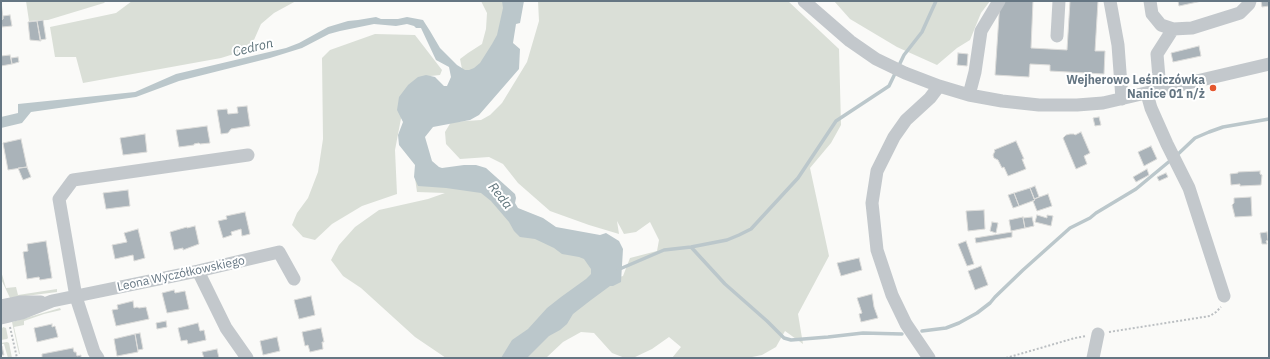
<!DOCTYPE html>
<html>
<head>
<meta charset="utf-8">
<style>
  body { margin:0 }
  #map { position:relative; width:1270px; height:359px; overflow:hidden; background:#fafaf8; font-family:"IBM Plex Sans",sans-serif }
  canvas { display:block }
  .frame { position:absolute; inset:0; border:2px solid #657683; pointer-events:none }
</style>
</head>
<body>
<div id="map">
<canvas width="1270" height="359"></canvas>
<div class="frame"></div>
</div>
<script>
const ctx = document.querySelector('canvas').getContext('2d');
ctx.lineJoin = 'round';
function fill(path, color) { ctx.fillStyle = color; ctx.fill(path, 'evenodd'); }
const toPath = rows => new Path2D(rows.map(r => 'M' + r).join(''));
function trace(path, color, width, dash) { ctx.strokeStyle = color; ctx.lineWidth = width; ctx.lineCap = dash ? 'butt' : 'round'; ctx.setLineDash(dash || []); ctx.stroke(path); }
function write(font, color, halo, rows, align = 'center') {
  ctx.font = font + ' "IBM Plex Sans",sans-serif'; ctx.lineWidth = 4; ctx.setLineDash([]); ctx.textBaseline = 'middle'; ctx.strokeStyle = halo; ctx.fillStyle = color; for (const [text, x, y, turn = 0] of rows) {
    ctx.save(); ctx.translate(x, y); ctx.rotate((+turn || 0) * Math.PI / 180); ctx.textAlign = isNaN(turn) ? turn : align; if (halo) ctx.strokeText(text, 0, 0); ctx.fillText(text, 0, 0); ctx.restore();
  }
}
fill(toPath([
  [26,1,106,1,104,3,48,20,29,21],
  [132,1,296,1,274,13,261,24,250,49,221,58,83,83,76,57,55,57,50,27,116,13],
  [481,1,521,1,466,89,460,59,468,53,482,44,486,29,487,13],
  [538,1,788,1,839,49,841,125,831,143,810,168,829,256,798,314,803,344,785,331,776,347,762,355,747,358,672,358,681,347,669,337,652,349,633,358,625,358,612,353,594,333,581,332,563,342,546,358,446,358,415,337,361,288,343,276,331,260,339,245,355,227,379,210,428,199,445,193,417,192,415,178,462,180,589,255,605,281,623,276,630,258,657,251,659,240,650,222,636,232,624,234,617,221,619,234,589,225,550,211,518,183,503,164,489,157,460,159,446,144,445,132,451,122,481,120,490,115,502,103,527,62,539,21],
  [834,1,990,1,981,13,970,40,957,48,937,65,897,47,850,19],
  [375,34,415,35,442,70,440,75,421,77,407,87,395,150,397,194,362,206,332,224,315,240,303,237,292,225,297,213,308,198,318,172,323,139,322,58,330,50],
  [1,271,6,288,16,287,18,295,57,289,57,292,10,298,1,279],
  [60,308,61,310,44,314,24,321,24,325,14,327,20,354,19,354,12,322],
  [3,327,6,328,8,338,7,339,1,340,1,330],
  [7,342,9,343,12,358,8,358,4,344,1,344,1,343]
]), '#dadfd7');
fill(toPath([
  [502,1,524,1,520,23,516,24,513,43,520,49,519,69,479,115,470,120,433,127,425,137,432,161,439,167,442,168,464,165,476,165,486,168,515,194,516,198,515,203,518,208,543,218,556,227,600,235,606,233,619,241,623,249,621,282,613,286,610,286,591,300,573,314,567,324,560,330,549,336,527,358,501,358,512,340,528,329,547,308,561,297,586,279,591,274,591,269,584,259,579,257,562,254,554,248,535,239,520,237,514,231,509,222,491,201,481,193,446,188,418,186,414,177,415,165,399,145,398,135,403,122,397,110,399,97,408,85,418,77,426,75,435,77,444,86,447,86,451,77,449,67,436,60,421,28,416,28,414,26,407,24,396,26,374,24,340,31,329,34,302,48,270,58,179,81,136,97,31,112,22,123,1,128,1,117,18,113,18,104,135,92,176,74,286,48,299,43,328,27,348,21,358,20,376,17,381,19,398,19,407,17,423,20,430,31,440,48,457,65,465,70,469,70,474,68,480,63,492,44,497,35,503,8]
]), '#bbc7cb');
trace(toPath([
  [1176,156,1195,138,1209,132,1223,127,1269,119],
  [691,247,725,284,767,321,784,338,791,340,828,337,863,333,902,334],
  [618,269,622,268,664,250,691,247,727,240,739,235,751,229,798,178,836,121,889,86,904,55,922,32,936,1],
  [922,331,946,328,959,323,977,313,990,303,995,297,1023,270,1070,228,1090,218,1096,213,1136,189,1171,160]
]), '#bbc7cb', 3.5);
const building = toPath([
  [1,1,3,19,1,20,1,1],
  [1000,1,1033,1,1031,48,1067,50,1070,1,1098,1,1095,51,1105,51,1104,74,1050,71,1050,65,1030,64,1029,77,995,75,1000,1],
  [1178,1,1202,1,1179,6,1178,1],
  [1261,1,1269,1,1269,6,1262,7,1261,1],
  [10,15,12,26,2,27,1,20,3,19,3,16,10,15],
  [43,20,46,39,40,40,37,21,43,20],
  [37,21,41,41,30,40,28,22,37,21],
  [1199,46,1201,56,1173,62,1171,53,1199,46],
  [958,53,968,54,967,66,957,65,958,53],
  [10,55,12,64,1,66,1,56,10,55],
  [18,57,19,62,12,64,11,58,18,57],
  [247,106,250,126,231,129,228,133,221,134,217,110,227,109,228,114,238,113,237,107,247,106],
  [1099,117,1101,125,1095,126,1093,118,1099,117],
  [207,126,210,143,200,144,199,143,194,144,194,145,179,147,176,130,207,126],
  [1081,132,1090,153,1084,156,1087,164,1076,169,1063,138,1066,135,1070,134,1074,134,1075,135,1081,132],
  [145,134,147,152,123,155,120,138,145,134],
  [21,139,27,167,8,170,3,143,21,139],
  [1016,141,1024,159,1022,159,1026,169,1008,176,1004,167,1002,168,998,160,994,158,993,155,995,151,994,150,1016,141],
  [1151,146,1157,159,1144,166,1138,152,1151,146],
  [27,167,31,177,23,180,18,168,27,167],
  [1147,169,1149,175,1136,182,1133,177,1147,169],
  [1260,171,1260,174,1262,175,1261,185,1240,186,1240,184,1231,185,1230,174,1238,173,1238,172,1260,171],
  [1166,173,1168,177,1159,181,1157,177,1166,173],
  [1035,186,1039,197,1034,199,1030,188,1035,186],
  [1030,188,1035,200,1019,206,1014,193,1030,188],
  [128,190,130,206,106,209,103,193,128,190],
  [1014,193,1019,206,1013,208,1008,195,1014,193],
  [1048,194,1052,206,1037,211,1033,201,1035,200,1034,199,1048,194],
  [1251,197,1252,216,1235,217,1232,205,1234,203,1234,198,1251,197],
  [984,210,985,229,968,231,966,211,984,210],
  [245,212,250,234,242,236,241,229,231,232,232,235,223,238,218,221,227,219,226,216,245,212],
  [1037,215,1047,218,1047,215,1053,216,1051,226,1035,222,1037,215],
  [1023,217,1025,228,1011,231,1009,220,1023,217],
  [1032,217,1034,226,1025,228,1023,218,1032,217],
  [992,222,998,223,996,233,990,231,992,222],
  [195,226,199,244,183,250,183,248,174,250,170,232,187,227,187,228,195,226],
  [138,229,145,258,134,261,133,255,115,259,112,245,127,242,124,233,138,229],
  [1012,232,1012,237,976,243,975,238,1012,232],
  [1267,232,1268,240,1266,241,1267,244,1262,244,1260,233,1267,232],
  [46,241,52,278,40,280,39,277,27,279,23,252,28,251,27,244,46,241],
  [966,241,974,264,967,266,958,244,966,241],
  [859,258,862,270,841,276,837,263,859,258],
  [981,266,988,285,975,290,968,271,981,266],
  [174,290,175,293,185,291,189,309,167,313,162,293,174,290],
  [872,294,874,307,878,318,861,322,859,314,862,313,857,298,872,294],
  [311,296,315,315,299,319,294,300,311,296],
  [133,301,134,308,137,307,139,308,146,307,149,319,116,326,112,310,118,309,117,305,133,301],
  [166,321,167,327,157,329,156,323,166,321],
  [198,323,200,331,204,330,206,340,188,344,187,340,181,341,178,328,198,323],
  [52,324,52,327,55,326,58,337,37,342,34,328,52,324],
  [321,328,324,342,322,342,323,349,310,352,308,345,305,346,302,332,321,328],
  [140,333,143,349,138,350,135,334,140,333],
  [135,334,138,352,117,356,114,339,135,334],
  [277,337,280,351,263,355,260,341,277,337],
  [1,346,2,346,4,355,1,355,1,346],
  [73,348,74,352,76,352,77,356,81,355,81,358,42,358,42,354,73,348],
  [217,349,219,358,204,358,202,352,217,349]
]);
fill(building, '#aab3b9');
trace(building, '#dcdcda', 1);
trace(toPath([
  [10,327,17,358],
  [1109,332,1210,316,1216,312,1221,307],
  [1006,358,1075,338,1086,336]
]), '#bbbfc2', 2, [2, 2]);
trace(toPath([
  [804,1,850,41,876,59,905,73,939,86,969,95,1002,101,1039,105,1077,105,1103,103,1269,64],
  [1110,1,1118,45,1122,99],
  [1150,1,1152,14,1161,25,1173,29,1192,28,1240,13,1249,4,1250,1],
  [1057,36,1059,1],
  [1160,90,1157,54,1173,29],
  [1147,94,1151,108,1167,144,1189,188,1224,296],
  [969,95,975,72,981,31,999,1],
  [198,271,226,328,247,358],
  [1,306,20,302,41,302],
  [1,318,22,313,52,301,198,271,279,252,294,279],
  [98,358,94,352,76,297,59,199,73,180,248,155],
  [929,358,906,324,892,295,877,250,872,203,877,171,894,137,906,120,930,98,939,86],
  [1093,358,1098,334]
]), '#c3c8cc', 13);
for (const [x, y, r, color] of [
  [1213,88,4,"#e4572e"]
]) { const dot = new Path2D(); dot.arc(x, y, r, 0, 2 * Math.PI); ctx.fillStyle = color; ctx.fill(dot); trace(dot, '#fff', 1.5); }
write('bold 12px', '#657683', '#fff', [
  ["Wejherowo Leśniczówka",1205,81],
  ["Nanice 01 n/ż",1205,95]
], 'right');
write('12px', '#657683', '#fff', [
  ["Leona Wyczółkowskiego",181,274,-12]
]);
write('italic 13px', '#60757c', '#fff', [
  ["Cedron",253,48,-14],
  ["Reda",500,196,51]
]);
</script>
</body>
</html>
